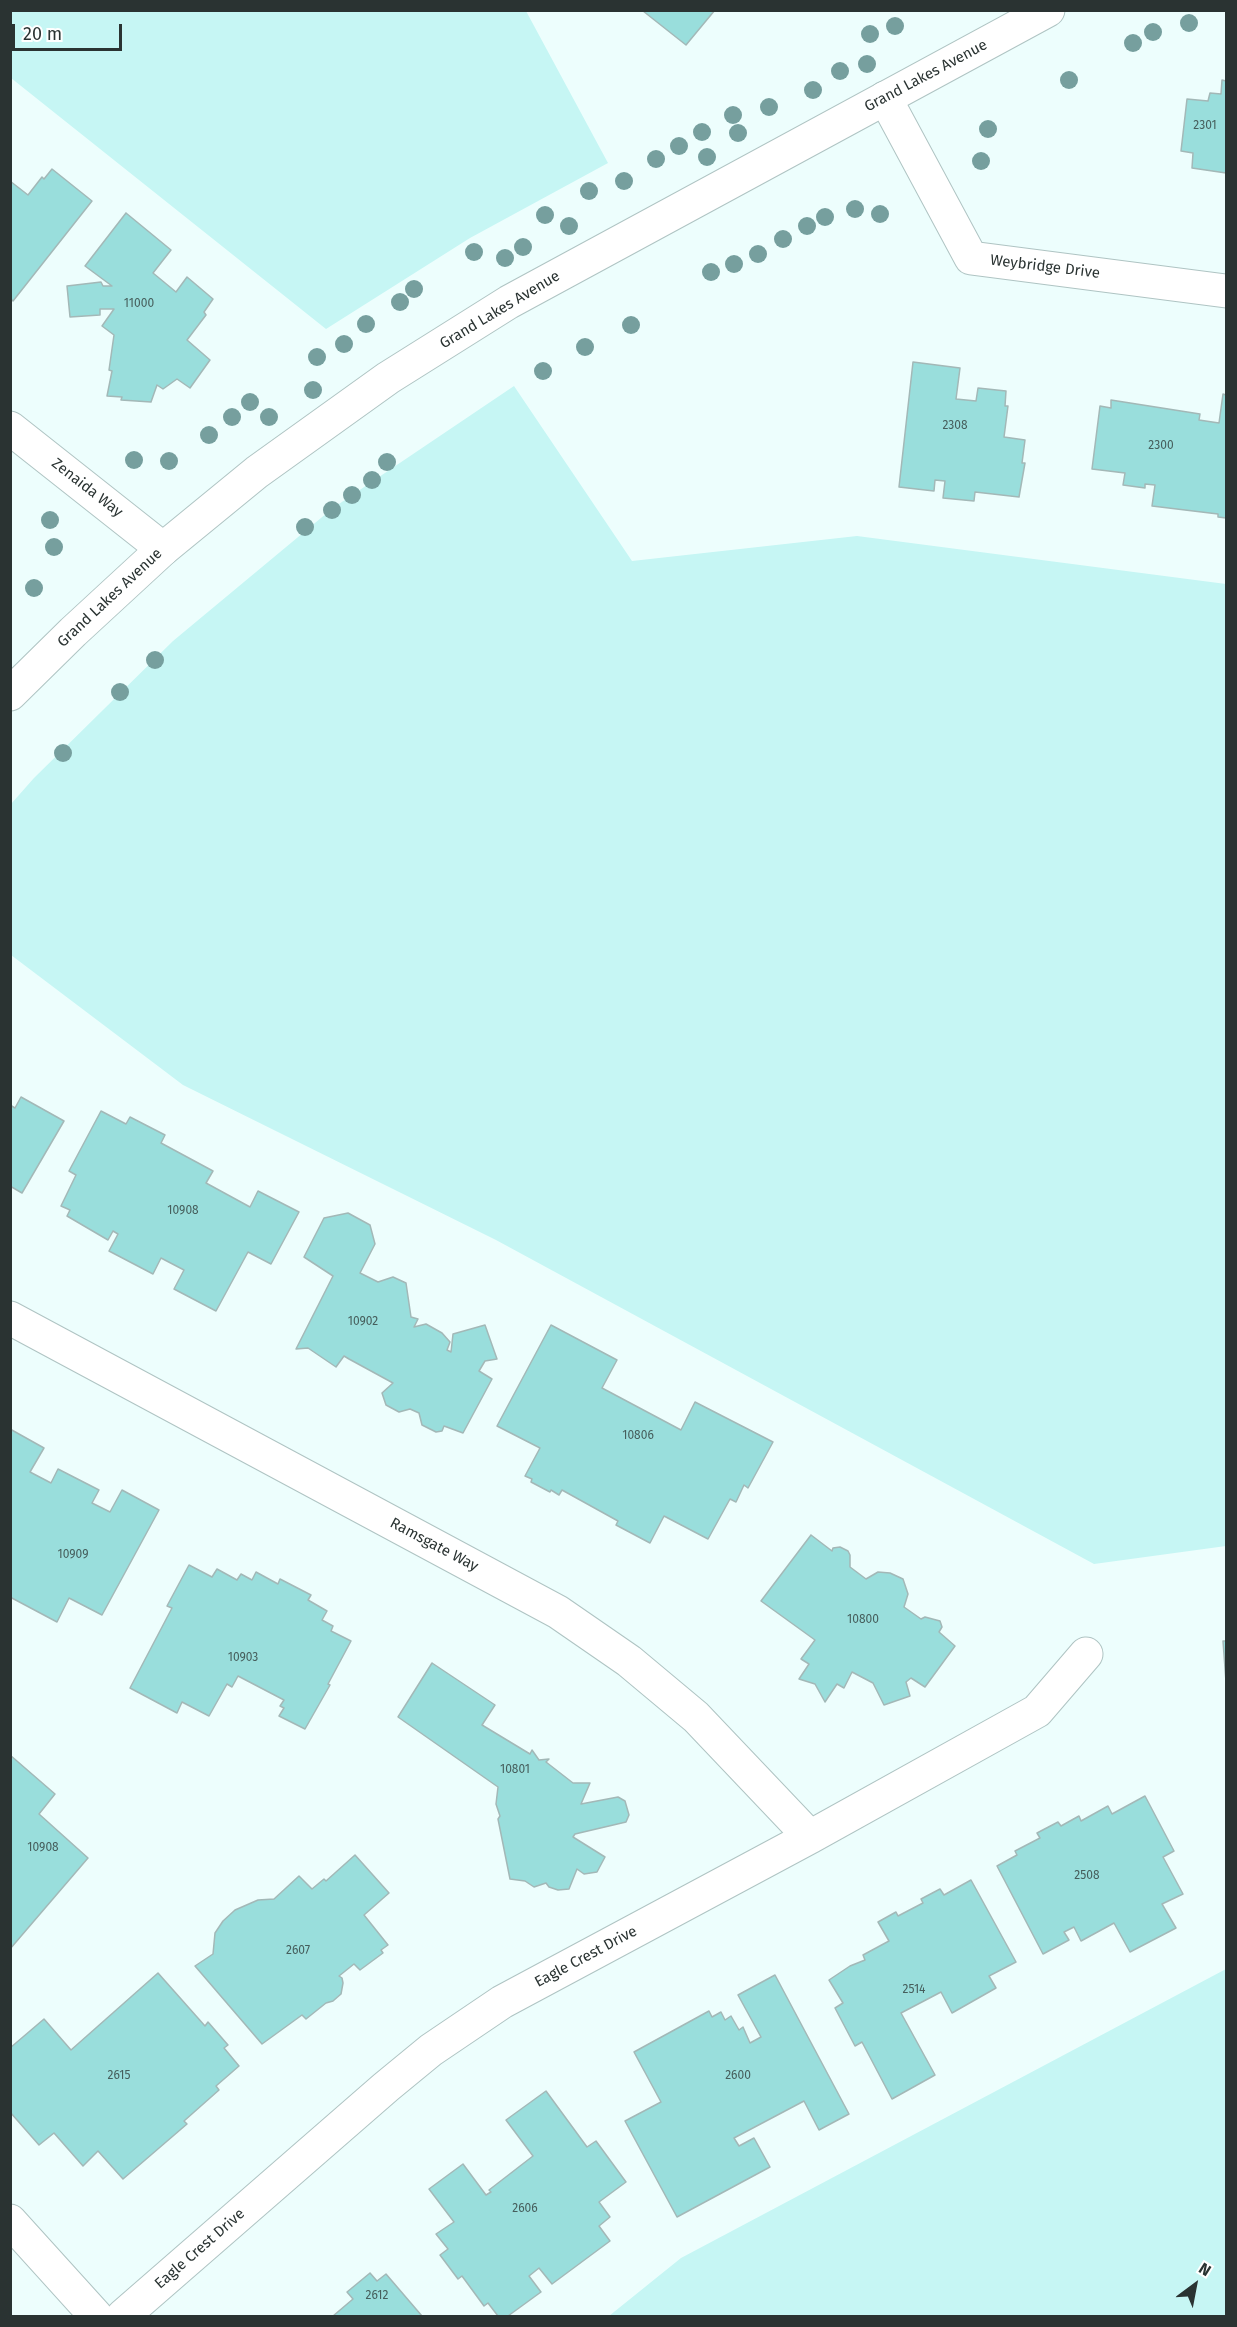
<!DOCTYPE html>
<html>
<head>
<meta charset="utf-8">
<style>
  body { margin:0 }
  #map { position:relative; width:1237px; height:2327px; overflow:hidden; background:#edfefd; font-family:"Fira Sans",sans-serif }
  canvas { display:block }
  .frame { position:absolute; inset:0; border:12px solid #2a3332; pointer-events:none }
  .north { position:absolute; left:1165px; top:2255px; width:60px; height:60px; -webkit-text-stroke:4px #fff; paint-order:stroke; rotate:32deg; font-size:16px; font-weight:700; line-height:24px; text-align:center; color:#2a3332 }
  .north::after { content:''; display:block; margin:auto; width:21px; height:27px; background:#2a3332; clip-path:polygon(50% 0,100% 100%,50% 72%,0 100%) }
  .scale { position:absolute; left:12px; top:24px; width:110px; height:27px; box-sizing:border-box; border:3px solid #2a3332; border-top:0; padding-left:8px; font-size:18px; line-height:21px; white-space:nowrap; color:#2a3332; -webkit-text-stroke:4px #fff; paint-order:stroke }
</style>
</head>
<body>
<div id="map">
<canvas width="1237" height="2327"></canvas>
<div class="frame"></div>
<div class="north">N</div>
<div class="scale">20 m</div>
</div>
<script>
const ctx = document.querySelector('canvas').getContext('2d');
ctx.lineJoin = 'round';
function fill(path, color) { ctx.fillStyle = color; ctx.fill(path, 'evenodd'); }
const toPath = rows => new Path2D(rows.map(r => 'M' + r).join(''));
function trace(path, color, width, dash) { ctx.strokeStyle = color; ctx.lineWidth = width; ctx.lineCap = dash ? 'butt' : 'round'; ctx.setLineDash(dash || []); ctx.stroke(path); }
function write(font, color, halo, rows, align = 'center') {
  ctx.font = font + ' "Fira Sans",sans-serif'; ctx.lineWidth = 5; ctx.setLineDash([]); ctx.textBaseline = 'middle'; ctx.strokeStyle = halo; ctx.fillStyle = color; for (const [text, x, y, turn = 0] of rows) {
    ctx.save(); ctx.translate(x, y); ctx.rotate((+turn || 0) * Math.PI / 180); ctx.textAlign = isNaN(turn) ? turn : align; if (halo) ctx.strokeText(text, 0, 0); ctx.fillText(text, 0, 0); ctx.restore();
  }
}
fill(toPath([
  [10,11,526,11,608,163,470,238,326,329,11,78],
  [514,386,632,561,857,536,1226,584,1226,1546,1094,1564,496,1240,183,1085,11,955,11,804,34,778,173,641,333,508],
  [1226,1969,1226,2316,609,2316,681,2258]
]), '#c6f6f4');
const building = toPath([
  [715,10,686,45,643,11,643,10,715,10],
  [1222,80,1226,81,1226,173,1192,168,1193,153,1181,151,1187,99,1208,101,1210,93,1221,94,1222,80],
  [52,169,92,201,13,301,10,298,10,181,28,195,42,177,44,179,52,169],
  [126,213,171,250,153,273,176,292,187,277,213,299,204,312,206,315,187,340,210,360,190,388,177,379,163,389,157,385,151,402,121,400,122,397,107,396,112,371,109,370,114,335,102,326,114,309,100,309,100,315,70,317,67,286,101,282,103,286,112,286,85,266,126,213],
  [913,362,960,368,956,399,976,401,978,388,1006,391,1005,406,1008,406,1004,437,1025,440,1022,463,1025,463,1019,497,975,492,974,501,943,498,945,481,935,480,934,491,899,487,913,362],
  [1223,394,1226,395,1226,518,1218,517,1218,514,1152,506,1155,485,1145,484,1145,488,1123,485,1125,473,1092,469,1100,406,1111,408,1111,400,1200,414,1199,420,1219,423,1223,394],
  [21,1097,64,1121,22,1193,10,1186,10,1105,15,1108,21,1097],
  [101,1111,126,1124,130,1117,165,1135,161,1143,213,1171,206,1183,250,1207,258,1191,299,1212,271,1264,248,1252,216,1311,174,1289,184,1270,161,1258,153,1274,109,1251,118,1234,113,1231,108,1240,67,1216,70,1210,61,1206,76,1175,69,1171,101,1111],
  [348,1213,370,1225,375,1244,360,1273,378,1282,393,1277,406,1283,411,1317,418,1319,414,1327,426,1324,442,1333,450,1342,447,1350,451,1352,453,1334,485,1325,497,1359,485,1361,479,1371,492,1379,463,1433,444,1426,442,1431,436,1432,422,1425,419,1413,410,1409,399,1412,386,1405,382,1393,393,1383,349,1359,344,1356,336,1367,308,1348,296,1349,333,1276,304,1257,324,1218,348,1213],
  [551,1325,617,1360,602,1388,681,1430,695,1402,773,1442,748,1488,744,1485,736,1502,730,1499,708,1539,664,1516,650,1543,616,1525,618,1521,562,1490,559,1495,551,1490,550,1492,531,1482,532,1479,525,1476,540,1448,497,1426,551,1325],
  [10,1429,44,1448,30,1472,51,1483,58,1469,99,1490,92,1503,110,1512,122,1490,159,1510,102,1615,69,1598,57,1622,10,1597,10,1429],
  [811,1535,832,1551,833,1548,840,1547,848,1551,850,1555,850,1567,866,1579,878,1572,890,1573,903,1579,908,1594,904,1607,921,1619,925,1617,940,1621,942,1627,939,1632,955,1646,925,1687,911,1678,906,1682,910,1696,884,1705,873,1683,852,1672,844,1688,837,1684,825,1702,815,1684,799,1679,809,1664,801,1659,815,1640,761,1601,811,1535],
  [189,1565,212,1577,217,1569,237,1580,241,1574,252,1580,256,1572,278,1584,280,1579,311,1595,308,1600,327,1611,322,1620,333,1626,331,1631,351,1641,328,1684,330,1685,305,1729,279,1716,284,1708,280,1706,284,1700,238,1676,232,1687,227,1684,209,1716,182,1702,177,1713,130,1688,172,1608,167,1606,189,1565],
  [1223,1641,1226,1641,1226,1683,1226,1682,1223,1641],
  [432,1663,495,1705,482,1725,530,1754,532,1750,539,1760,549,1759,546,1762,573,1783,590,1783,581,1804,618,1797,625,1801,629,1815,626,1822,575,1834,573,1837,605,1857,597,1872,584,1874,577,1869,569,1889,558,1890,549,1887,546,1883,534,1887,525,1881,510,1879,498,1819,500,1816,496,1804,498,1787,398,1717,432,1663],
  [10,1755,55,1794,39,1814,88,1858,10,1949,10,1755],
  [1145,1796,1174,1851,1163,1857,1183,1894,1162,1904,1176,1928,1130,1952,1114,1923,1081,1941,1074,1927,1064,1932,1069,1940,1043,1954,997,1866,1017,1855,1015,1851,1040,1838,1037,1833,1058,1822,1061,1826,1079,1816,1081,1821,1108,1806,1112,1814,1145,1796],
  [355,1855,389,1893,364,1915,388,1945,381,1950,383,1953,360,1970,354,1964,339,1976,342,1978,343,1983,341,1994,333,2001,326,2003,306,2019,302,2015,262,2044,195,1966,213,1954,215,1933,223,1921,235,1910,258,1900,274,1899,299,1876,312,1889,324,1879,326,1881,355,1855],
  [971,1880,1016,1962,989,1976,996,1988,952,2013,941,1992,901,2013,935,2075,892,2099,862,2042,855,2046,835,2008,843,2003,829,1980,850,1966,865,1960,863,1955,889,1941,878,1922,896,1912,898,1916,923,1903,921,1899,940,1889,944,1895,971,1880],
  [158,1973,205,2026,208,2022,228,2045,224,2048,239,2066,216,2086,219,2090,184,2121,187,2124,123,2179,98,2151,83,2166,54,2133,39,2145,10,2112,10,2048,44,2019,71,2050,158,1973],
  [775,1975,849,2114,819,2130,804,2101,734,2138,739,2146,754,2138,770,2167,677,2217,625,2121,661,2102,634,2052,709,2011,712,2017,721,2012,725,2020,731,2016,739,2030,743,2027,750,2043,761,2037,738,1995,775,1975],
  [546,2091,587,2147,596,2141,626,2182,599,2202,610,2217,599,2226,610,2241,552,2284,539,2268,529,2276,541,2292,508,2316,498,2316,488,2303,484,2306,462,2276,458,2279,440,2255,448,2249,436,2234,454,2222,429,2189,463,2164,486,2195,491,2192,489,2190,533,2156,506,2120,546,2091],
  [370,2273,377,2281,386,2274,422,2316,333,2316,353,2299,347,2292,370,2273]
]);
fill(building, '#99dedc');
trace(building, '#a3b8b7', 1.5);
const minor = toPath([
  [885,98,971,258,1226,291],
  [10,428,163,549],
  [10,1318,558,1612,629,1661,696,1717,810,1837],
  [10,2221,96,2316],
  [123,2316,386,2087,431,2050,502,2002,810,1837,1037,1711,1086,1654]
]);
const tertiary = toPath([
  [10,694,73,632,163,549,257,472,388,378,509,302,1048,10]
]);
trace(minor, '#afc4c3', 35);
trace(tertiary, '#afc4c3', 35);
trace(minor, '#fff', 33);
trace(tertiary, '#fff', 33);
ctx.fillStyle = '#769f9e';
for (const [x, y] of [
  [1189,23],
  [895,26],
  [1153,32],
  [870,34],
  [1133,43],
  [867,64],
  [840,71],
  [1069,80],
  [813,90],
  [769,107],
  [733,115],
  [988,129],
  [702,132],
  [738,133],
  [679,146],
  [707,157],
  [656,159],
  [981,161],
  [624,181],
  [589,191],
  [855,209],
  [880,214],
  [545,215],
  [825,217],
  [569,226],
  [807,226],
  [783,239],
  [523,247],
  [474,252],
  [758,254],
  [505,258],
  [734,264],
  [711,272],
  [414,289],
  [400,302],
  [366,324],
  [631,325],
  [344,344],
  [585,347],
  [317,357],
  [543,371],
  [313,390],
  [250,402],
  [232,417],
  [269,417],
  [209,435],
  [134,460],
  [169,461],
  [387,462],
  [372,480],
  [352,495],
  [332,510],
  [50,520],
  [305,527],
  [54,547],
  [34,588],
  [155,660],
  [120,692],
  [63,753]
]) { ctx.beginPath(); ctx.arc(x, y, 9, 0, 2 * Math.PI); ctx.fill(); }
write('12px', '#465e5c', null, [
  ["2301",1205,126],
  ["11000",139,304],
  ["2308",955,426],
  ["2300",1161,446],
  ["10908",183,1211],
  ["10902",363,1322],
  ["10806",638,1436],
  ["10909",73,1555],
  ["10800",863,1620],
  ["10903",243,1658],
  ["10801",515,1770],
  ["10908",43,1848],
  ["2508",1087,1876],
  ["2607",298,1951],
  ["2514",914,1990],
  ["2615",119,2076],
  ["2600",738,2076],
  ["2606",525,2209],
  ["2612",377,2296]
]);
write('15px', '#2a3332', '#fff', [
  ["Grand Lakes Avenue",926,76,-28],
  ["Weybridge Drive",1045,267,7],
  ["Grand Lakes Avenue",500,310,-31],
  ["Zenaida Way",87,488,38],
  ["Grand Lakes Avenue",110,598,-43],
  ["Ramsgate Way",434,1545,28],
  ["Eagle Crest Drive",586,1957,-28],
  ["Eagle Crest Drive",200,2249,-41]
]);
</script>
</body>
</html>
